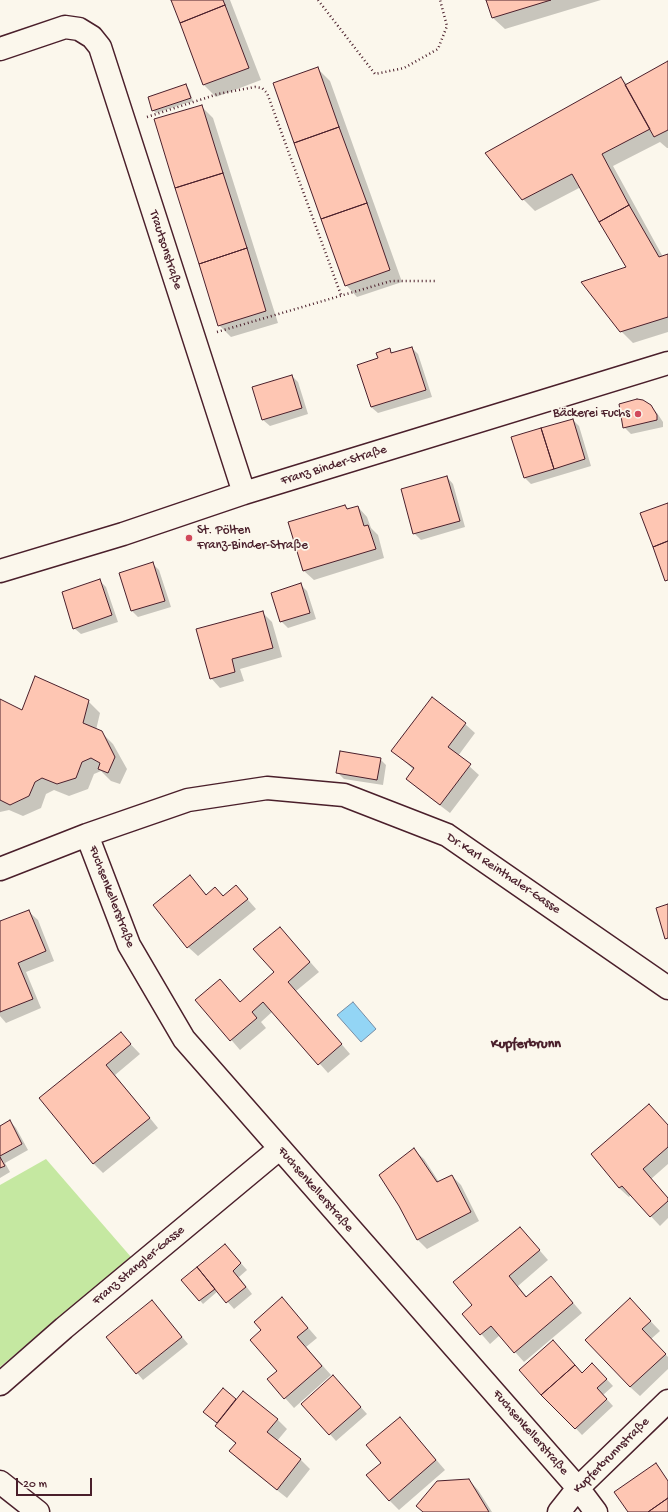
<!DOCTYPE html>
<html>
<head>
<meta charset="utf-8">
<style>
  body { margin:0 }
  #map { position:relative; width:668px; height:1512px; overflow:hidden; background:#fbf7ec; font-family:"Gochi Hand",sans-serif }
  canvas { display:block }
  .scale { position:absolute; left:16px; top:1478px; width:76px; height:18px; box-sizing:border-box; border:2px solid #4a1f2b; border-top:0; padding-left:5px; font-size:12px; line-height:14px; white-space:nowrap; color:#4a1f2b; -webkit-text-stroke:3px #fbf7ec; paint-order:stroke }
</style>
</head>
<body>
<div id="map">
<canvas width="668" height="1512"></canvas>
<div class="scale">20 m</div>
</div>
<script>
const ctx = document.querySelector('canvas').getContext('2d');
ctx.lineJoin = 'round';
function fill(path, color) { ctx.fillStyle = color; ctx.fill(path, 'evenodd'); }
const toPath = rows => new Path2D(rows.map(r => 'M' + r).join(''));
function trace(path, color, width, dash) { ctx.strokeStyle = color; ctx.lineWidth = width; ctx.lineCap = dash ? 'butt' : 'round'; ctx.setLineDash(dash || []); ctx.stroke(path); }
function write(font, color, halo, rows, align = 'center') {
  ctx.font = font + ' "Gochi Hand",sans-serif'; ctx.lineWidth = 3.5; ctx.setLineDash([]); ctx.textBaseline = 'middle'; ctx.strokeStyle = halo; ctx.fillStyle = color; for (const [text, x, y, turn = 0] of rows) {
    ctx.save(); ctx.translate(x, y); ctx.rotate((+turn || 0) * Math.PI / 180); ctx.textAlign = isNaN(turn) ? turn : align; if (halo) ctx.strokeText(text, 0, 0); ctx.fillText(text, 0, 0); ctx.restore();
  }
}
fill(toPath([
  [46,1159,131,1257,0,1367,0,1185]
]), '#c5e8a1');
const water = toPath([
  [353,1002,376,1029,361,1042,337,1015,353,1002]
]);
fill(water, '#93d5f5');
trace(water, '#768ca4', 1);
fill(toPath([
  [172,0,230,0,261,80,216,97,204,85],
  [487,0,601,0,505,29,493,18],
  [668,62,668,148,667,148,660,142,613,166,663,257,668,255,668,332,633,343,621,331,627,267,581,187,535,211,523,199,621,78,628,85],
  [318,69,330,81,402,282,357,297,346,285],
  [186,86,189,89,193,101,156,113,153,110],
  [201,106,213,118,278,323,231,337,219,325],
  [412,348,418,354,432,397,378,413,371,407,379,359,389,350,393,354],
  [292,376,298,382,308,414,270,426,263,420,253,388],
  [650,406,657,413,663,422,663,427,631,434,624,427],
  [573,420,579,426,591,466,531,484,525,478],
  [447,477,453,484,465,527,421,540,414,533],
  [345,506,349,510,358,507,367,517,371,528,378,535,384,558,314,580,304,571,289,523],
  [153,564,159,570,171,607,138,617,132,611,121,573],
  [100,581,106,587,118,622,81,634,74,628],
  [300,584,307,591,316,619,288,628,281,621],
  [262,612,272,622,282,657,240,669,244,681,220,688,211,678],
  [0,700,22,711,88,701,100,713,96,730,101,732,113,744,127,769,120,784,111,781,101,771,94,774,88,789,69,796,54,790,46,794,41,808,23,816,9,810,0,812],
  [465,724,475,733,458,756,479,775,450,813,417,788,407,779,414,770,393,751],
  [380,759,386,765,383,785,344,779,337,772],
  [190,877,207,895,215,888,224,896,236,886,256,909,198,956,188,947,154,905],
  [28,911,38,920,54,961,26,972,41,1008,6,1023,0,1016,0,922],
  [280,928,319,972,296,991,350,1054,328,1073,273,1011,261,1022,266,1028,240,1050,197,1000,240,1003,275,973],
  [120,1033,140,1054,115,1075,158,1128,103,1173,94,1164,41,1099],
  [10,1121,16,1128,28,1150,5,1163,10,1172,0,1178,0,1127],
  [668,1125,668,1164,651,1179,668,1198,668,1218,660,1226,631,1195,629,1197,619,1188,593,1154],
  [414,1150,424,1159,439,1182,452,1176,461,1185,479,1221,427,1249,418,1240,400,1206],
  [520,1228,548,1260,518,1286,527,1297,551,1277,582,1313,524,1362,500,1335,490,1344,464,1314,474,1306],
  [225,1245,247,1270,239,1277,252,1294,234,1309,218,1291,203,1304,183,1280],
  [158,1308,188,1344,143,1380,107,1337],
  [291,1308,317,1338,306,1347,331,1375,294,1408,285,1398,278,1371],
  [639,1309,660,1331,651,1339,668,1357,668,1369,640,1396,630,1387],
  [553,1341,583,1374,599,1371,613,1386,603,1395,613,1406,582,1435,521,1370],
  [339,1383,367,1414,336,1441,303,1404],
  [223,1389,237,1401,277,1419,287,1429,277,1441,301,1460,310,1469,287,1498,240,1461,230,1451,236,1444,216,1426,218,1424,208,1415],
  [409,1428,445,1470,399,1510,389,1500,382,1463],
  [469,1480,478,1490,492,1512,424,1512]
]), '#0003');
const building = toPath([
  [171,0,223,0,225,5,180,23,171,0],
  [486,0,551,0,492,18,486,0],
  [225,5,249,68,203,85,180,23,225,5],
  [668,61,668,130,654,137,625,85,668,61],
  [318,67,339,127,294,143,273,83,318,67],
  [621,77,650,129,602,154,629,205,599,222,572,174,522,200,485,153,621,77],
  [186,84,191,98,152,111,148,97,186,84],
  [202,105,223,173,175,188,154,119,202,105],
  [339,127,367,203,321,219,294,143,339,127],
  [223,173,247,248,199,264,175,188,223,173],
  [367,203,390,270,345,286,321,219,367,203],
  [629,205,659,257,668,254,668,317,620,332,581,282,626,267,599,222,629,205],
  [247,248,266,311,218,326,199,264,247,248],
  [412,347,426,390,371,407,357,365,378,358,376,353,390,348,391,353,412,347],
  [292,375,302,408,262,420,252,387,292,375],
  [637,399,643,400,651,405,657,415,657,420,623,428,619,404,637,399],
  [573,419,585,459,554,469,541,428,573,419],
  [541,428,554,469,524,478,511,437,541,428],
  [447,476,460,521,413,534,401,489,447,476],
  [668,503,668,541,653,547,640,513,668,503],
  [345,505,347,509,358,506,364,526,368,525,376,549,303,571,288,522,345,505],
  [668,541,668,580,665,581,653,547,668,541],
  [153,562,165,601,131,611,119,573,153,562],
  [100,579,112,615,73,629,62,592,100,579],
  [301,583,310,613,280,622,271,593,301,583],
  [263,611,273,648,232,659,235,672,210,679,196,629,263,611],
  [35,676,89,700,83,723,102,731,115,757,108,773,98,769,100,763,91,758,82,762,76,778,57,784,42,778,35,782,29,796,10,805,0,800,0,699,22,710,35,676],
  [432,697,466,723,448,747,471,764,440,805,406,779,414,768,391,751,432,697],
  [340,751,381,758,377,780,336,773,340,751],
  [190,875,206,895,215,887,223,896,236,885,248,899,187,948,153,905,190,875],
  [668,904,668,938,665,939,656,908,668,904],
  [29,910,46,951,18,963,33,999,0,1012,0,921,29,910],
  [280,927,310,962,288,982,342,1044,318,1065,263,1002,252,1012,257,1018,230,1041,195,1000,220,979,240,1002,274,972,253,949,280,927],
  [121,1032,131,1044,106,1065,150,1118,93,1164,39,1098,121,1032],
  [649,1104,668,1125,668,1147,643,1169,668,1198,668,1201,650,1217,622,1186,619,1188,591,1154,649,1104],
  [10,1120,22,1144,0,1156,0,1126,10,1120],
  [414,1148,437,1182,452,1175,471,1212,417,1240,399,1206,379,1175,414,1148],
  [0,1157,5,1166,0,1168,0,1157],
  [520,1227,540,1250,509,1276,526,1297,551,1276,573,1303,514,1353,491,1326,480,1335,462,1314,472,1305,453,1282,520,1227],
  [225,1244,241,1263,233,1271,246,1287,226,1303,197,1267,225,1244],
  [197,1267,215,1289,199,1301,181,1280,197,1267],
  [282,1297,308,1328,297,1337,322,1366,284,1399,267,1379,277,1371,250,1340,261,1330,254,1322,282,1297],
  [630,1298,651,1321,642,1329,666,1354,630,1387,585,1340,630,1298],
  [152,1300,182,1337,136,1374,106,1337,152,1300],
  [553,1340,575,1365,541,1395,519,1370,553,1340],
  [592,1363,607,1379,597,1388,607,1399,575,1429,541,1395,575,1365,582,1373,592,1363],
  [333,1375,361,1407,329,1435,301,1404,333,1375],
  [223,1388,236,1399,217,1423,203,1412,223,1388],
  [243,1391,278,1419,267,1432,301,1459,277,1490,229,1451,236,1443,215,1426,243,1391],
  [400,1417,436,1460,389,1501,366,1475,381,1463,366,1445,400,1417],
  [656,1463,668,1481,668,1498,648,1512,628,1512,614,1492,656,1463],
  [469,1479,489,1512,423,1512,416,1506,437,1481,469,1479],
  [668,1498,668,1512,648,1512,668,1498]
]);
fill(building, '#fec6b3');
trace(building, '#4a1f2b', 1);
const minor = toPath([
  [0,49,65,27,79,29,92,37,100,47,244,493],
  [0,571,123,534,244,493,668,363],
  [87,835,129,945,184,1039,578,1488,596,1512],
  [0,869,87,835,188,800,267,788,344,795,447,835,668,988],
  [0,1384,64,1328,279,1149],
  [0,1482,38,1512],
  [559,1512,578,1488,668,1401]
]);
trace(minor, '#4a1f2b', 25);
trace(toPath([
  [318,0,375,74,404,68,438,49,447,26,440,0],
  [147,117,218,94,255,87,262,88,267,93,341,295],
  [217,332,391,281,435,281]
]), '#4a1f2b', 2.5, [1, 3]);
trace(minor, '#fbf7ec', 22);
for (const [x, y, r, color] of [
  [638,414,4,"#d1495b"],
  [189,538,4,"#d1495b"]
]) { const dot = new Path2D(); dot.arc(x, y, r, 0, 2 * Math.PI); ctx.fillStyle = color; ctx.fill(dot); trace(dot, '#fbf7ec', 1.5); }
write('13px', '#4a1f2b', '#fbf7ec', [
  ["Trautsonstraße",165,250,72],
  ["Franz Binder-Straße",334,466,-17],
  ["Dr.Karl Reinthaler-Gasse",503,874,34],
  ["Fuchsenkellerstraße",111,897,69],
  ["Fuchsenkellerstraße",315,1190,49],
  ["Franz Stangler-Gasse",139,1266,-40],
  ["Fuchsenkellerstraße",530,1433,49],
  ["Kupferbrunnstraße",612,1456,-45]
]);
write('13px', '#4a1f2b', '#fbf7ec', [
  ["Bäckerei Fuchs",630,414],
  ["St. Pölten",197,531,"left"],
  ["Franz-Binder-Straße",197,546,"left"]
], 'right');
write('bold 14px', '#4a1f2b', '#fbf7ec', [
  ["Kupferbrunn",526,1045]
]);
</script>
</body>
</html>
